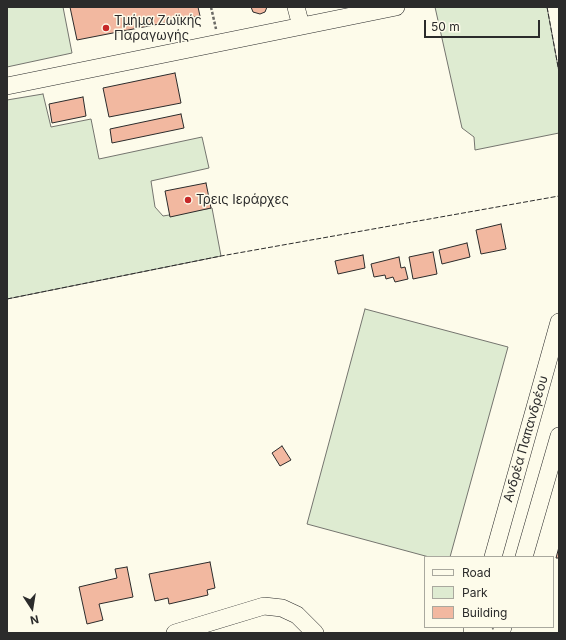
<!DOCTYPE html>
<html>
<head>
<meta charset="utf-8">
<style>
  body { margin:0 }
  #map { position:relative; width:566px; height:640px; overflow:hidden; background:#fdfbea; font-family:Inter,sans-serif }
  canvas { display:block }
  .frame { position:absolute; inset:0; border:8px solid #2b2b2b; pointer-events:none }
  .legend { position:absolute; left:424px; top:556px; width:130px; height:72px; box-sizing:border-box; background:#fdfbea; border:1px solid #a9a89e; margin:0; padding:5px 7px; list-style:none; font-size:12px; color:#2b2b2b }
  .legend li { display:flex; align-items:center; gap:8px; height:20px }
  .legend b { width:20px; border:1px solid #a9a89e }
  .north { position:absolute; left:12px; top:588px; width:40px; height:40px; -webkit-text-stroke:3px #fdfbea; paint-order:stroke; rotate:168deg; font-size:11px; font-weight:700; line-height:16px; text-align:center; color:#2b2b2b }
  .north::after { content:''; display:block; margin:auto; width:14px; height:18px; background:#2b2b2b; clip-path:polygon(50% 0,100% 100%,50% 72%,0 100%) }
  .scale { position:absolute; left:424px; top:20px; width:116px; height:18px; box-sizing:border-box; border:2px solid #2b2b2b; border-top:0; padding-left:5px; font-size:12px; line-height:14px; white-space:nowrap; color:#2b2b2b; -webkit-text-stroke:3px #fdfbea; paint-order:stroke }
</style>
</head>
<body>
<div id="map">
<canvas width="566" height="640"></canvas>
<div class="frame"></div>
<ul class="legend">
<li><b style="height:5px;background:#fdfbea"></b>Road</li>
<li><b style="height:11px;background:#deebd1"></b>Park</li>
<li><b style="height:11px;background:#f2b8a0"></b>Building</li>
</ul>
<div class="north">N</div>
<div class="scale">50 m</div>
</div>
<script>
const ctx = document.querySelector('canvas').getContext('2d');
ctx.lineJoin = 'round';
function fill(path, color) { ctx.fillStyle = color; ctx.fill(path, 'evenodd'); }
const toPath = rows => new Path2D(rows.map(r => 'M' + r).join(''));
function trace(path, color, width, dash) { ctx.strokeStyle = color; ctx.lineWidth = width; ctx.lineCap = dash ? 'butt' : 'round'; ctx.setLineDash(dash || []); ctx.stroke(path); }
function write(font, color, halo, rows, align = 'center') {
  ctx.font = font + ' Inter,sans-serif'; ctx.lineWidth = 3; ctx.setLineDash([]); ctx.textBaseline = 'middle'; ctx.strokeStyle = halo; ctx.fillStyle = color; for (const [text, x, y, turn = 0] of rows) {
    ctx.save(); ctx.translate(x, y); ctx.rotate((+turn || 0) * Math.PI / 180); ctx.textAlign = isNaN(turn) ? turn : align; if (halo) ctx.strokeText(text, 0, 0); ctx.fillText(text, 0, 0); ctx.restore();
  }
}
const green = toPath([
  [7,7,63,7,72,53,7,67,7,7],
  [435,7,547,7,559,72,559,133,475,150,474,137,462,128,435,7],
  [43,94,51,127,91,119,99,159,202,137,209,168,151,181,155,207,163,216,212,208,221,256,7,299,7,100,43,94],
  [365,309,508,347,450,557,429,557,307,524,365,309]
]);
fill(green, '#deebd1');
trace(green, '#74746e', 1);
const building = toPath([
  [70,7,198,7,200,16,77,40,70,7],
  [251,7,267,7,265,12,260,14,253,12,251,7],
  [175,73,181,103,109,117,103,88,175,73],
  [83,97,86,116,52,123,49,104,83,97],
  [181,114,184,128,112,143,110,129,181,114],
  [206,183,211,208,170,217,165,191,206,183],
  [501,224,506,249,481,254,476,230,501,224],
  [467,243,470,257,442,264,439,250,467,243],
  [433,252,437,274,413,279,409,257,433,252],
  [363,255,365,268,338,274,335,261,363,255],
  [399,257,401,268,405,267,408,279,395,282,393,277,386,279,385,275,374,277,371,264,399,257],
  [282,446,291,460,280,466,272,453,282,446],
  [559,547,559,558,556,558,559,547],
  [210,562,215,588,207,590,208,595,169,604,168,598,155,601,149,574,210,562],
  [127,567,133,597,99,604,103,620,87,624,79,587,117,578,115,569,127,567]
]);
fill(building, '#f2b8a0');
trace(building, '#2b2b2b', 1);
const minor = toPath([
  [296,7,301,26],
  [7,86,396,7],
  [493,557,559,322],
  [524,557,559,436],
  [472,629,485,633],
  [175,633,264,606,282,608,297,615,315,633],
  [501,633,503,627]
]);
trace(minor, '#2b2b2b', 18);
trace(toPath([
  [211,7,216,29]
]), '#6a6964', 2.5, [3, 2]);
trace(minor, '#fdfbea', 17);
trace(toPath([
  [547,7,559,72],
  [7,299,221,256,559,196]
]), '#2b2b2b', 1, [5, 2]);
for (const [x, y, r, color] of [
  [106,28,4,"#c62828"],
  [188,200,4,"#c62828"]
]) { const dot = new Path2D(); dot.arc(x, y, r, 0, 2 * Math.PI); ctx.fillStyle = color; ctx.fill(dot); trace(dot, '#fdfbea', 1.5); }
write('13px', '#2b2b2b', '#fdfbea', [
  ["Τμήμα Ζωϊκής",114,21],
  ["Παραγωγής",114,36],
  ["Τρεις Ιεράρχες",196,200]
], 'left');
write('13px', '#2b2b2b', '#fdfbea', [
  ["Ανδρέα Παπανδρέου",526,439,-74]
]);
</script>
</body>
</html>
